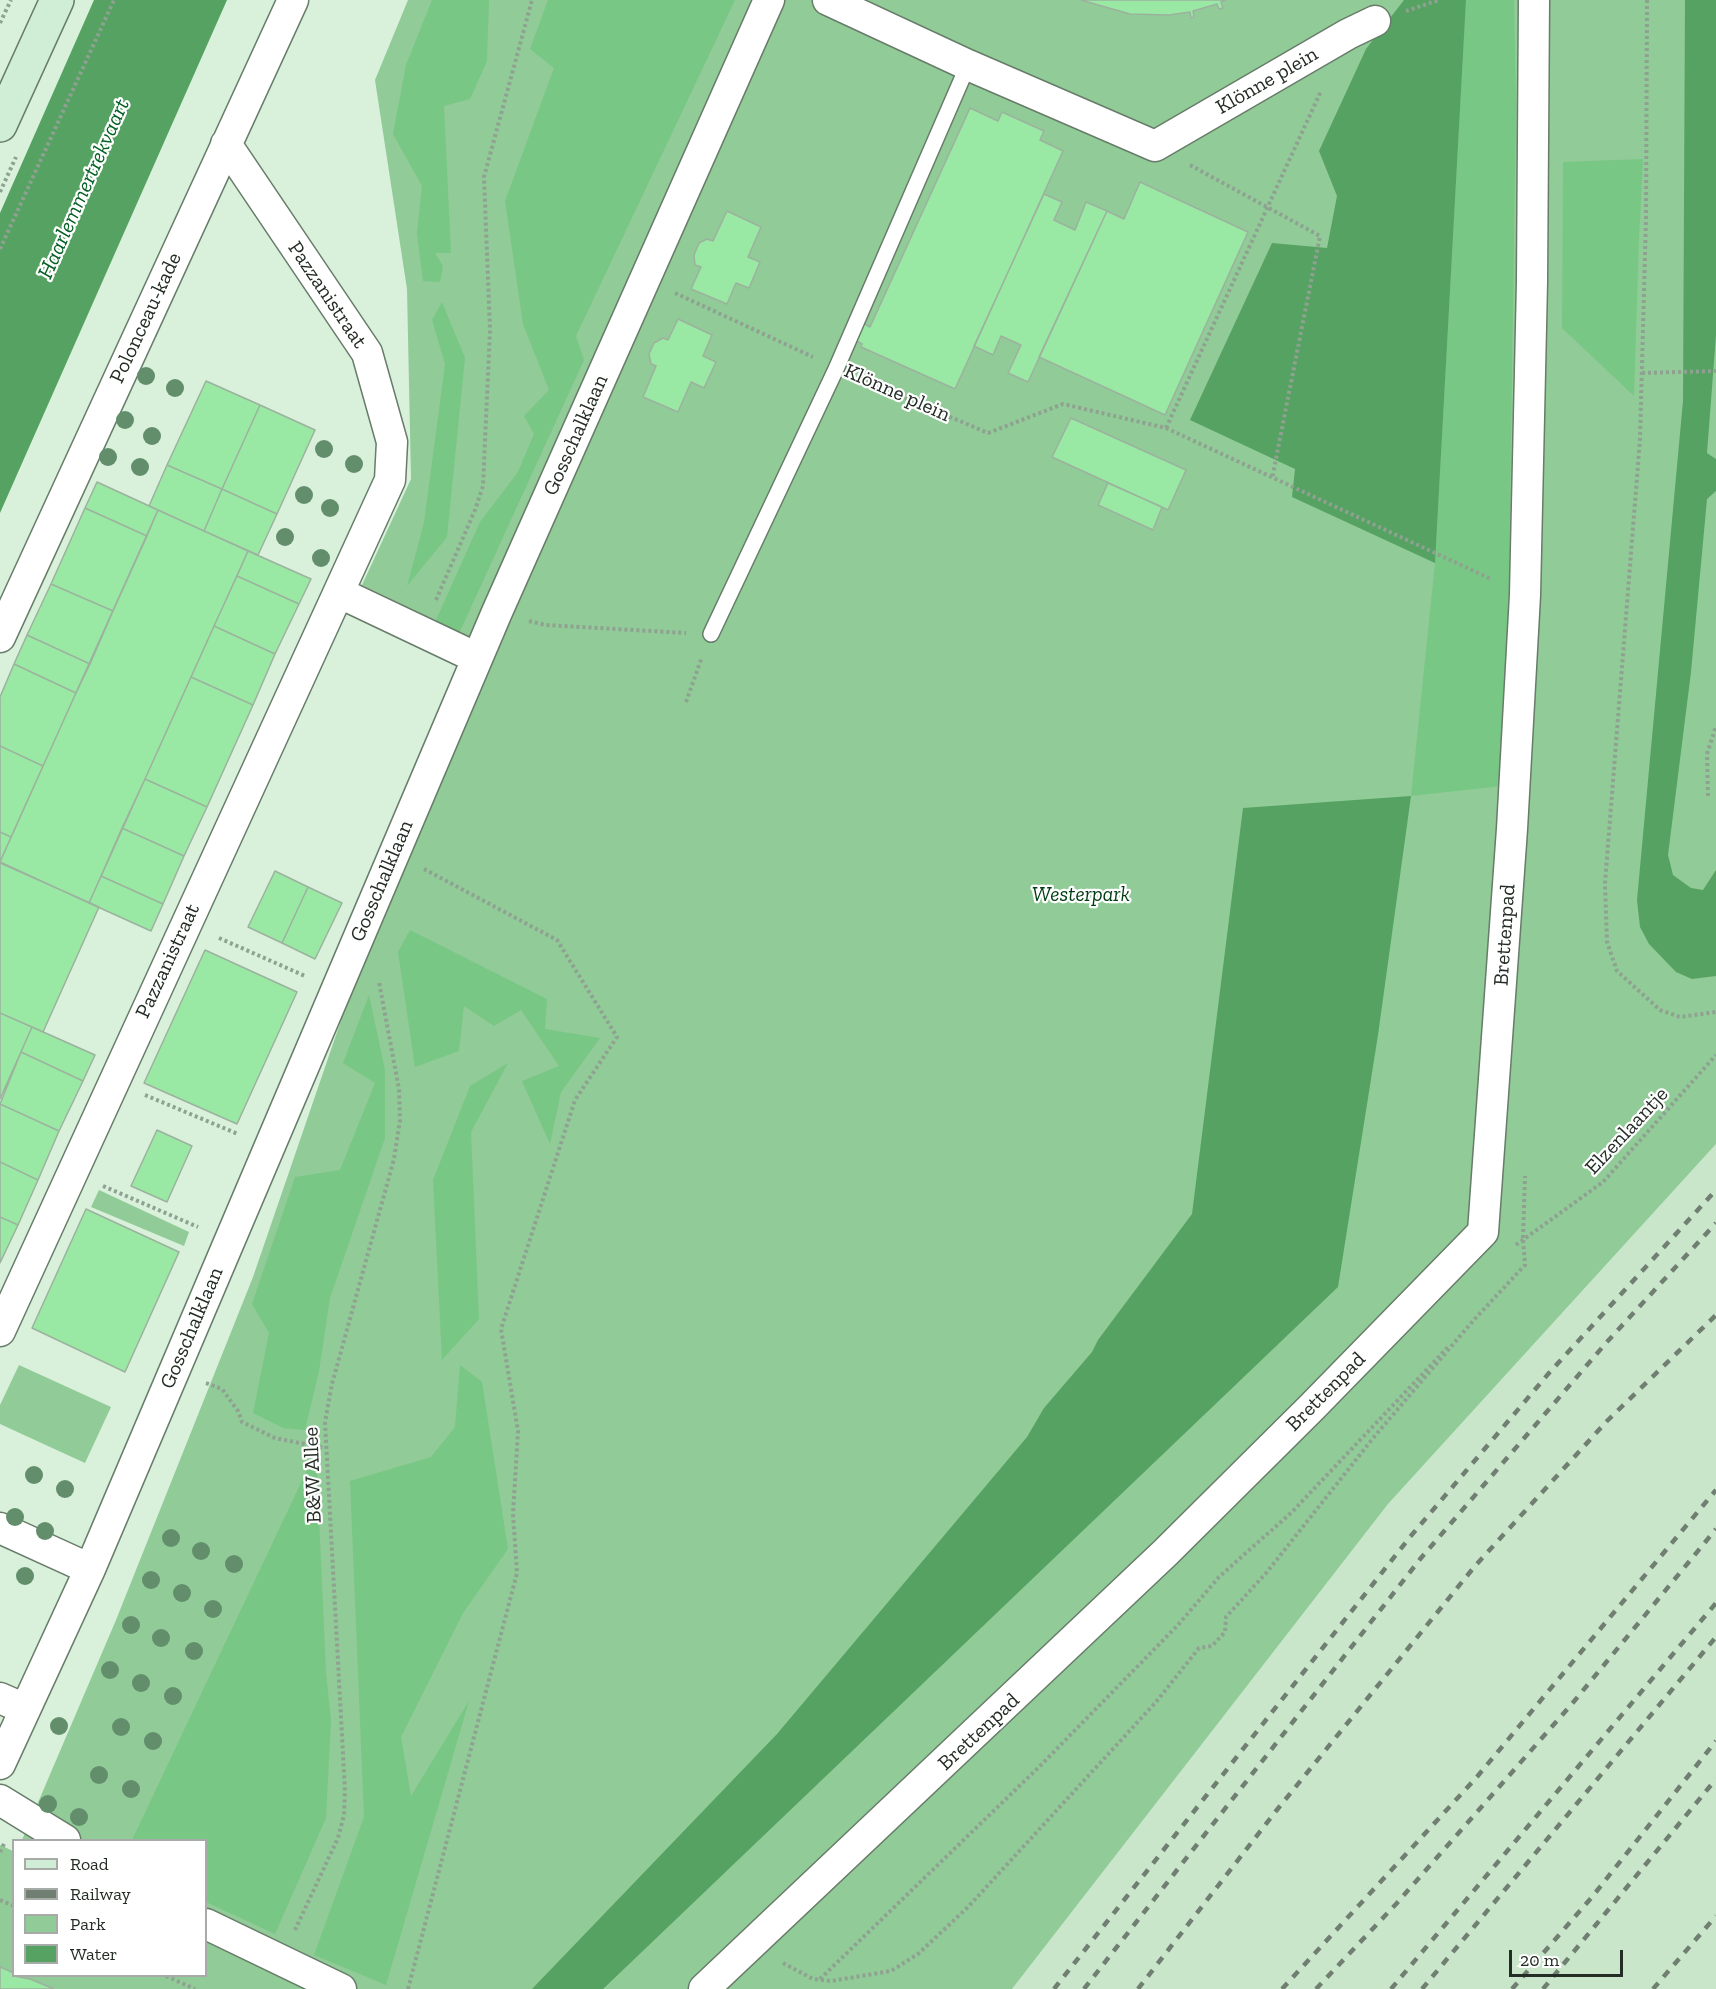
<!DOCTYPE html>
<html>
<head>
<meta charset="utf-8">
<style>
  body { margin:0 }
  #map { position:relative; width:1716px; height:1989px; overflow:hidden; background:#d9f0db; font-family:"Zilla Slab",serif }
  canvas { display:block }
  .legend { position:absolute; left:12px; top:1839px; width:195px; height:138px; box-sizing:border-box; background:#fff; border:2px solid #a7aba8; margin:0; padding:8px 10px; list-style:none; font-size:18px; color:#242d25 }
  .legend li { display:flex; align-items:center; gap:12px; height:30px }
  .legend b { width:30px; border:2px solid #a7aba8 }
  .scale { position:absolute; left:1509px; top:1950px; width:114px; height:27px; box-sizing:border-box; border:3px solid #242d25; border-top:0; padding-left:8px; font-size:18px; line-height:21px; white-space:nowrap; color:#242d25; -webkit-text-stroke:4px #fff; paint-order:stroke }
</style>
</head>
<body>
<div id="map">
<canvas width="1716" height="1989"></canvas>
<ul class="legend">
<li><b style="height:8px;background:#cfeed5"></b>Road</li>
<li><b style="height:8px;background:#707f71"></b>Railway</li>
<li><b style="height:16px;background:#91cb98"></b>Park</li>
<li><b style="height:16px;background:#55a262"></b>Water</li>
</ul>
<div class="scale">20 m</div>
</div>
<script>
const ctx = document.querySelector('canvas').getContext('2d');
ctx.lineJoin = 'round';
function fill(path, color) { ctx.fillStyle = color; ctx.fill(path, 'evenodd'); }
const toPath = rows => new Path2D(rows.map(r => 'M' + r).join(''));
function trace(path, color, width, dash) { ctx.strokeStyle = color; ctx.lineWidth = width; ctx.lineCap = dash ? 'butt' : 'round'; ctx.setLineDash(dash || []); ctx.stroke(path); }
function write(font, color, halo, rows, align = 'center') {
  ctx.font = font + ' "Zilla Slab",serif'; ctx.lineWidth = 4.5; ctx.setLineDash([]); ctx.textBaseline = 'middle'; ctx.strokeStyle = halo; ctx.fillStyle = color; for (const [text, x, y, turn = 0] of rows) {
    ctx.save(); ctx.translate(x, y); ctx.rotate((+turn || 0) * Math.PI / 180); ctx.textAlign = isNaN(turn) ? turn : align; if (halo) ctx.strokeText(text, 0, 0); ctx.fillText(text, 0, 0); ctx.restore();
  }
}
fill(toPath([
  [1716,1144,1716,1989,1012,1989,1388,1504]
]), '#c9e6cb');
fill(toPath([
  [408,0,1716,0,1716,1144,1388,1504,1012,1989,0,1989,0,1845,13,1851,14,1976,206,1976,206,1840,22,1840,116,1620,253,1277,381,904,495,649,362,585,411,479,407,289,375,80],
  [99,1190,189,1232,184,1246,91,1207],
  [19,1365,111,1407,85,1463,0,1424,0,1405]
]), '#91cb98');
fill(toPath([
  [432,0,489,0,487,61,470,99,444,106,451,253,435,253,443,266,440,282,423,281,417,233,422,186,393,134,406,65],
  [548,0,735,0,576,336,584,360,457,638,432,629,480,522,518,472,534,434,524,416,549,390,523,324,505,201,554,68,530,49],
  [1466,0,1514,0,1516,105,1507,714,1502,786,1411,796,1435,563],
  [1643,159,1639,239,1634,396,1562,328,1563,162],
  [442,302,465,358,447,537,407,586,424,523,445,364,432,320],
  [410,930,547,999,545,1029,600,1038,561,1092,550,1144,522,1081,559,1066,521,1010,494,1026,464,1006,459,1051,415,1067,398,952],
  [369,995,385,1070,385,1138,330,1298,319,1371,305,1430,283,1428,253,1413,269,1333,252,1304,295,1177,340,1170,375,1083,343,1063],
  [508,1063,471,1132,479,1319,442,1360,433,1180,470,1086],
  [460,1365,482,1382,508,1549,463,1613,401,1737,411,1796,469,1701,386,1985,314,1955,364,1817,350,1481,431,1457,455,1427],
  [316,1451,326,1672,331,1721,326,1818,275,1934,206,1902,206,1840,132,1840]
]), '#79c784');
fill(toPath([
  [94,0,227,0,0,513,0,213],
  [1404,0,1466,0,1435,563,1292,497,1295,469,1190,420,1272,243,1327,248,1337,196,1319,151,1366,49],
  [1685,0,1716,0,1716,335,1707,453,1716,459,1716,491,1707,499,1691,672,1668,855,1673,875,1691,888,1703,890,1716,870,1716,976,1692,979,1676,972,1649,944,1640,927,1637,900,1683,401],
  [1411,796,1378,1035,1338,1287,603,1989,532,1989,777,1734,1027,1437,1044,1408,1092,1352,1098,1340,1192,1214,1243,808]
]), '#55a262');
const building = toPath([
  [1081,0,1226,0,1221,2,1223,8,1219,9,1217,4,1193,11,1194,17,1191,18,1190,12,1169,15,1130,14,1081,0],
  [970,108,998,121,1002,112,1044,131,1040,140,1063,151,955,389,861,347,862,344,855,340,863,323,870,327,970,108],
  [1140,182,1248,232,1165,415,1039,357,1107,211,1124,219,1140,182],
  [1044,194,1062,202,1054,220,1075,230,1086,202,1107,211,1028,382,1008,373,1021,345,1001,336,993,355,974,346,1044,194],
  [727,211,761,227,748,257,760,262,749,288,736,283,727,304,691,289,701,267,695,265,694,255,699,243,707,239,713,241,727,211],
  [678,319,712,335,703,356,716,362,704,388,691,382,678,412,643,397,656,366,651,364,649,354,654,343,663,338,668,340,678,319],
  [206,381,260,405,222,489,167,465,206,381],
  [260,405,315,430,277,514,222,489,260,405],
  [1071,418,1186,470,1168,510,1052,457,1071,418],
  [167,465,222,489,204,531,149,506,167,465],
  [97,482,158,510,147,536,85,508,97,482],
  [1108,483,1162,507,1153,530,1098,505,1108,483],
  [222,489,277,514,258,555,204,531,222,489],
  [85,508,147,536,113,611,51,584,85,508],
  [158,510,248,551,89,903,0,862,158,510],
  [248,551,311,579,299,604,237,576,248,551],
  [237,576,299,604,275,654,214,626,237,576],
  [51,584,113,611,90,664,27,635,51,584],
  [214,626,275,654,253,705,191,677,214,626],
  [27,635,90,664,76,693,14,664,27,635],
  [14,664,76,693,43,766,0,746,0,697,14,664],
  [191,677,253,705,207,807,145,779,191,677],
  [0,746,43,766,11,837,0,832,0,746],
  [145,779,207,807,184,856,122,828,145,779],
  [122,828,184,856,163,904,101,876,122,828],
  [0,832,11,837,0,862,0,832],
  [0,863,99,907,43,1032,0,1013,0,863],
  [275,871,308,887,282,943,248,927,275,871],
  [101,876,163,904,151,931,89,903,101,876],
  [308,887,342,903,315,959,282,943,308,887],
  [205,950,297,992,237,1124,144,1083,205,950],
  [0,1013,32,1027,0,1099,0,1013],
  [32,1027,95,1055,83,1081,21,1052,32,1027],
  [21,1052,83,1081,59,1131,0,1104,21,1052],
  [0,1104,59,1131,38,1180,0,1162,0,1104],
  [157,1130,192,1146,167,1202,131,1186,157,1130],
  [0,1162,38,1180,18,1225,0,1217,0,1162],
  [86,1209,179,1252,125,1372,32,1328,86,1209],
  [0,1217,18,1225,0,1263,0,1217],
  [0,1967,14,1973,14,1976,30,1979,54,1989,0,1989,0,1967]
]);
fill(building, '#99e8a4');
trace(building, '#9cb29e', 1.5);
const lane = toPath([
  [711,634,836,369,968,65]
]);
const street = toPath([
  [828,0,968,65,1155,146,1348,34,1375,21],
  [340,593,477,658],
  [0,637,293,0],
  [0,1331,390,480,392,442,367,353,226,144],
  [0,1528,90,1569],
  [0,1698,25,1709],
  [0,1764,90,1569,497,612,769,0],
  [0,1800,65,1840],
  [206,1924,341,1989],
  [704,1989,1165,1553,1312,1407,1483,1232,1512,829,1525,595,1532,282,1534,0]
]);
const secondary = toPath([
  [0,125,57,0]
]);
trace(lane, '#677c69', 18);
trace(street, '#677c69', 33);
trace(secondary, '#677c69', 36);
trace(toPath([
  [1647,0,1646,218,1640,439,1605,883,1607,942,1617,971,1660,1010,1680,1017,1716,1012],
  [1406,11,1439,0],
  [0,23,11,0],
  [1190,165,1320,236,1272,479],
  [0,192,16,157],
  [0,249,114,0],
  [675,293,813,357],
  [1642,373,1716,371],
  [861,379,988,433,1063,404,1166,428,1491,579],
  [1166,428,1321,91],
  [436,600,475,510,483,486,490,330,484,177,532,0],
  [529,621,546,625,686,633],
  [686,702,702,657],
  [1708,796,1707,754,1716,726],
  [219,938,305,976],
  [145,1095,238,1134],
  [103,1186,198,1227],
  [1523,1238,1525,1176],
  [1516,1245,1603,1182,1716,1055],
  [206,1383,222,1389,238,1411,242,1422,275,1438,324,1448],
  [0,1852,5,1842],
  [0,1900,14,1906],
  [295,1930,338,1838,344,1815,345,1791,325,1422,332,1384,394,1159,400,1120,399,1089,379,982],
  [783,1963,813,1979,831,1981,891,1971,918,1954,968,1907,1156,1702,1199,1648,1212,1646,1225,1632,1226,1617,1267,1572,1374,1437,1472,1322,1525,1265,1523,1239],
  [166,1976,195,1989],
  [820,1979,1040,1766,1178,1625,1219,1577,1292,1512,1449,1346],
  [408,1989,517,1573,513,1514,518,1431,501,1329,575,1100,617,1037,557,940,424,869]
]), '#8fa191', 4, [3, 3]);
trace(lane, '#fff', 15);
trace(street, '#fff', 30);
trace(secondary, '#cfeed5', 33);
trace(toPath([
  [1054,1989,1410,1537,1549,1373,1716,1190],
  [1084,1989,1421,1558,1606,1343,1716,1223],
  [1138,1989,1276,1811,1475,1566,1607,1421,1716,1315],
  [1282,1989,1476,1778,1716,1490],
  [1316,1989,1397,1903,1571,1705,1716,1529],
  [1391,1989,1716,1603],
  [1422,1989,1716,1637],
  [1512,1989,1592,1897,1716,1741],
  [1543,1989,1716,1779],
  [1653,1989,1716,1916]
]), '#707f71', 4.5, [8, 8]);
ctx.fillStyle = '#628e6c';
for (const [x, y] of [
  [146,376],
  [175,388],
  [125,420],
  [152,436],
  [324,449],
  [108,457],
  [354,464],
  [140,467],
  [304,495],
  [330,508],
  [285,537],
  [321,558],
  [34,1475],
  [65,1489],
  [15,1517],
  [45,1531],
  [171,1538],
  [201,1551],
  [234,1564],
  [25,1576],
  [151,1580],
  [182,1593],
  [213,1609],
  [131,1625],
  [161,1638],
  [194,1651],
  [110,1670],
  [141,1683],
  [173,1696],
  [59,1726],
  [121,1727],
  [153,1741],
  [99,1775],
  [131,1789],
  [48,1804],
  [79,1817]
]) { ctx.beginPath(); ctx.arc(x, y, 9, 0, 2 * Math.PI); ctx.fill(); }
write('21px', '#242d25', '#fff', [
  ["Klönne plein",1267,81,-30],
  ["Pazzanistraat",327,295,56],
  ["Polonceau-kade",146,318,-65],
  ["Klönne plein",897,393,24],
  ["Gosschalklaan",576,435,-66],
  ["Gosschalklaan",382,881,-67],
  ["Brettenpad",1505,935,-86],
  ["Pazzanistraat",168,961,-65],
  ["Elzenlaantje",1627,1131,-47],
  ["Gosschalklaan",192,1328,-67],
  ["Brettenpad",1326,1392,-45],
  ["B&W Allee",313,1475,-92],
  ["Brettenpad",979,1732,-43]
]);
write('italic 21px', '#003d12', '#fff', [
  ["Westerpark",1081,895]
]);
write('italic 22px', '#046023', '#fff', [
  ["Haarlemmertrekvaart",84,189,-66]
]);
</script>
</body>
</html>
